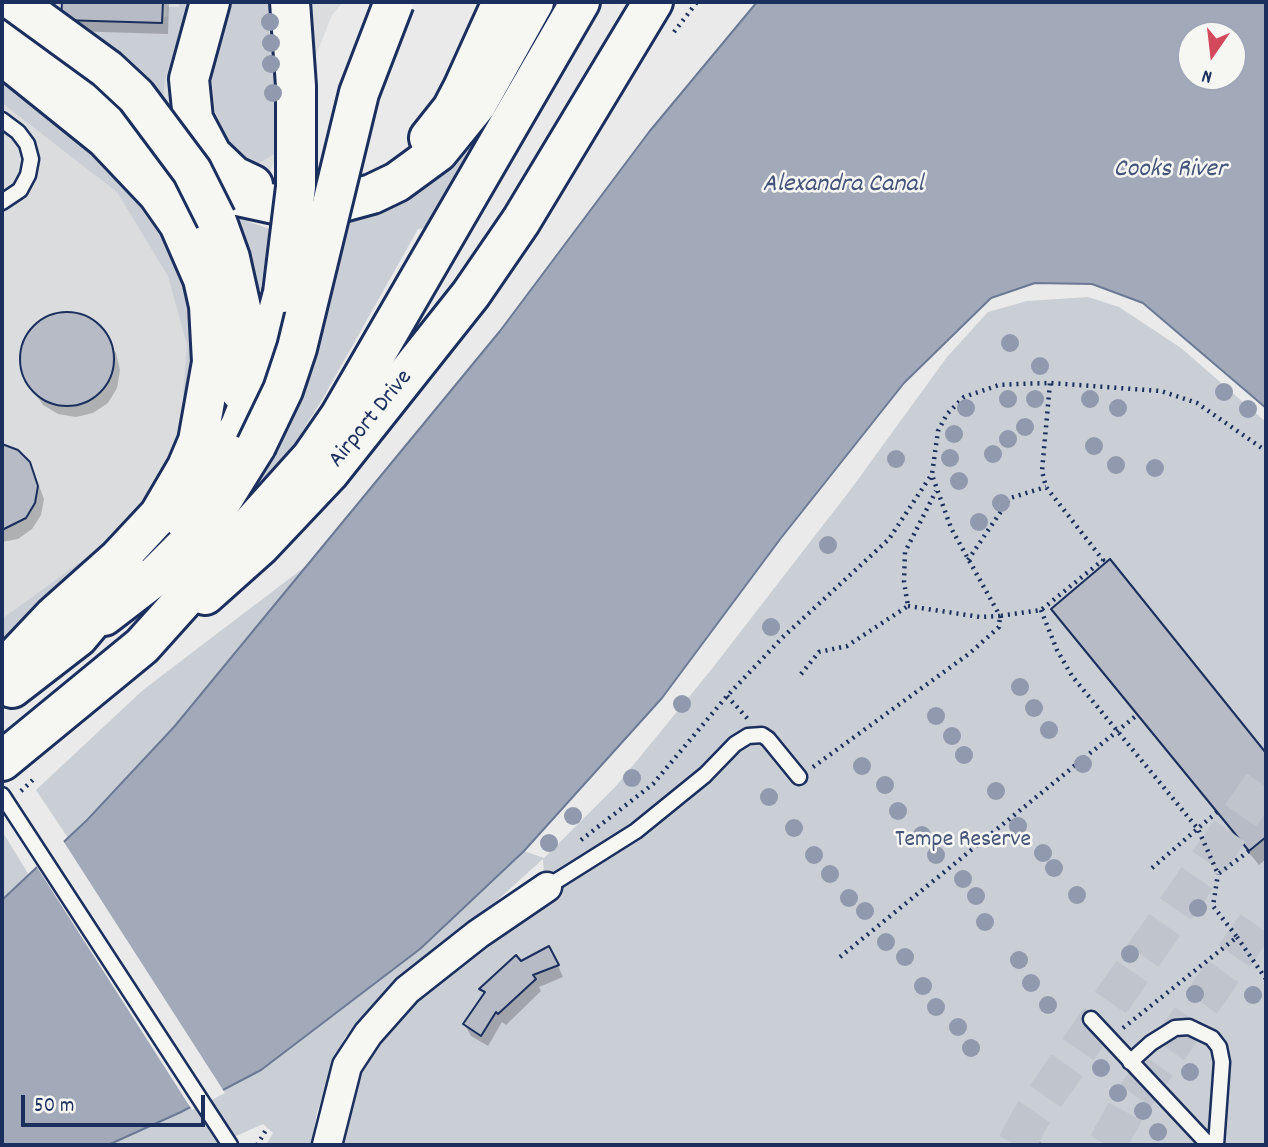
<!DOCTYPE html>
<html>
<head>
<meta charset="utf-8">
<style>
  body { margin:0 }
  #map { position:relative; width:1268px; height:1147px; overflow:hidden; background:#e9eae9; font-family:Dekko,sans-serif }
  canvas { display:block }
  .frame { position:absolute; inset:0; border:4px solid #1b2f5e; pointer-events:none }
  .north { position:absolute; left:1177px; top:21px; width:70px; height:70px; box-sizing:border-box; background:#f6f6f2; border:2px solid #9ea6b7; border-radius:50%; rotate:194deg; font-size:19px; font-weight:700; line-height:28px; text-align:center; color:#1b2f5e }
  .north::after { content:''; display:block; margin:auto; width:24px; height:32px; background:#d1495b; clip-path:polygon(50% 0,100% 100%,50% 72%,0 100%) }
  .scale { position:absolute; left:21px; top:1095px; width:184px; height:32px; box-sizing:border-box; border:4px solid #1b2f5e; border-top:0; padding-left:9px; font-size:21px; line-height:24px; white-space:nowrap; color:#1b2f5e; -webkit-text-stroke:5px #f6f6f2; paint-order:stroke }
</style>
</head>
<body>
<div id="map">
<canvas width="1268" height="1147"></canvas>
<div class="frame"></div>
<div class="north">N</div>
<div class="scale">50 m</div>
</div>
<script>
const ctx = document.querySelector('canvas').getContext('2d');
ctx.lineJoin = 'round';
function fill(path, color) { ctx.fillStyle = color; ctx.fill(path, 'evenodd'); }
const toPath = rows => new Path2D(rows.map(r => 'M' + r).join(''));
function trace(path, color, width, dash) { ctx.strokeStyle = color; ctx.lineWidth = width; ctx.lineCap = dash ? 'butt' : 'round'; ctx.setLineDash(dash || []); ctx.stroke(path); }
function write(font, color, halo, rows, align = 'center') {
  ctx.font = font + ' Dekko,sans-serif'; ctx.lineWidth = 5; ctx.setLineDash([]); ctx.textBaseline = 'middle'; ctx.strokeStyle = halo; ctx.fillStyle = color; for (const [text, x, y, turn = 0] of rows) {
    ctx.save(); ctx.translate(x, y); ctx.rotate((+turn || 0) * Math.PI / 180); ctx.textAlign = isNaN(turn) ? turn : align; if (halo) ctx.strokeText(text, 0, 0); ctx.fillText(text, 0, 0); ctx.restore();
  }
}
fill(toPath([
  [2,2,343,2,332,15,183,392,181,421,167,463,120,533,2,651]
]), '#dadcde');
fill(toPath([
  [179,2,190,2,165,79,163,102,61,20,162,23,162,17,167,17,167,7,179,7],
  [227,2,275,2,280,151,257,164,231,146,215,111,211,68],
  [551,2,565,2,435,227,418,229,323,398,277,472,246,510,222,526,344,224,379,212,424,188,456,155],
  [2,72,121,172,162,224,189,294,196,330,189,428,154,500,103,557,2,641,2,619,120,533,167,463,181,421,187,345,168,276,117,192,2,103],
  [226,214,270,229,258,304],
  [1088,297,1119,307,1181,348,1266,422,1266,1145,338,1145,356,1072,409,1006,468,959,546,905,543,859,345,1037,317,1112,311,1145,266,1145,273,1133,263,1124,216,1145,108,1145,261,1070,420,949,524,851,544,858,617,785,711,670,851,489,947,357,988,312,1027,301],
  [306,566,174,727,68,838,36,790,143,690],
  [2,831,29,875,2,900]
]), '#caced5');
const water = toPath([
  [757,2,1266,2,1266,408,1143,303,1092,284,1035,283,991,298,904,383,781,538,662,698,524,851,420,949,261,1070,181,1112,108,1145,2,1145,2,900,87,820,174,727,500,331,649,132,757,2],
  [1191,35,1233,35,1233,77,1191,77,1191,35]
]);
fill(water, '#a2aaba');
trace(water, '#6c7995', 2);
fill(toPath([
  [62,839,225,1093,192,1110,35,864]
]), '#e9eae9');
fill(toPath([
  [64,2,169,2,168,34,70,31,63,20],
  [65,313,83,316,98,326,116,353,120,370,117,388,108,403,93,413,76,417,58,414,43,405,25,378,21,360,24,343,33,328,48,317],
  [2,446,9,447,33,470,44,499,41,515,32,529,18,539,2,542],
  [1110,562,1266,756,1266,859,1259,865,1062,624,1053,609],
  [555,959,563,977,539,987,541,991,506,1025,502,1022,488,1046,471,1036,465,1025,485,995,481,989,520,963]
]), '#0003');
const building = toPath([
  [62,2,163,2,162,23,61,20,62,2],
  '20 359a47 47 0 1 1 94 0a47 47 0 1 1-94 0Z',
  [2,444,18,450,30,462,38,486,35,503,26,518,2,530,2,444],
  [1110,559,1266,753,1266,837,1249,851,1051,609,1110,559],
  [549,946,559,965,533,975,536,979,498,1014,496,1012,481,1036,463,1024,485,992,479,989,516,955,521,961,549,946]
]);
fill(building, '#b6bbc6');
trace(building, '#1b2f5e', 2);
trace(toPath([
  [1016,1145,1031,1117,1266,779],
  [1107,1145,1129,1105,1266,911]
]), '#c0c5cd', 38, [38, 19]);
const lane = toPath([
  [2,120,18,132,27,144,31,159,28,175,20,190,2,202],
  [2,795,230,1145],
  [547,887,636,831,705,775,735,744,748,736,762,735,768,739,799,777],
  [1091,1019,1209,1145],
  [1130,1062,1151,1043,1175,1028,1189,1027,1212,1038,1219,1047,1222,1062,1216,1145]
]);
const street = toPath([
  [327,1145,347,1066,368,1034,407,990,478,934,547,887]
]);
const secondary = toPath([
  [2,24,129,120],
  [429,138,452,109,463,88,502,2]
]);
const primary = toPath([
  [210,2,189,79,193,119,212,155,234,176,253,185],
  [90,107,149,150,233,195,288,207,328,206,372,194,397,182,438,152,477,104,534,2],
  [205,595,261,545,329,473,471,294,521,221,653,2],
  [104,616,151,580,192,539,220,504,256,446]
]);
const highway = toPath([
  [2,55,105,138,158,194,179,224,203,279,209,306,212,362,198,441,187,467,159,515,118,559,53,617,2,671],
  [216,219,230,258,242,312,244,344,241,392],
  [182,518,209,483,240,426,262,371,283,293],
  [12,688,78,637,130,575],
  [2,761,142,646,311,458,340,416,580,2]
]);
trace(lane, '#1b2f5e', 19);
trace(street, '#1b2f5e', 33);
trace(secondary, '#1b2f5e', 44);
trace(primary, '#1b2f5e', 44);
trace(highway, '#1b2f5e', 44);
trace(toPath([
  [674,32,697,2],
  [968,560,1010,498,1046,487],
  [908,606,980,617,1000,616,951,528,932,475],
  [1041,610,1057,650,1072,676,1198,829,1218,874,1249,851],
  [801,674,819,652,847,646,908,606,904,582,905,552,936,491],
  [727,696,748,719],
  [813,767,970,653,999,627,1000,616,1041,610,1103,560,1046,487,1042,471,1050,383],
  [21,791,35,778],
  [581,840,653,784,727,696,783,637,889,539,932,474,938,431,947,414,964,397,999,385,1018,384,1050,383,1161,391,1197,403,1266,451],
  [1152,868,1217,812],
  [1237,937,1266,979],
  [840,957,1137,715],
  [1123,1028,1237,937,1213,906,1218,874],
  [257,1145,266,1130],
  [1039,1145,1044,1145]
]), '#1b2f5e', 4.5, [2, 5]);
trace(lane, '#f6f6f2', 14);
trace(street, '#f6f6f2', 28);
trace(secondary, '#f6f6f2', 38);
trace(primary, '#f6f6f2', 38);
trace(highway, '#f6f6f2', 38);
const primaryBridge = toPath([
  [256,446,283,390,297,348,359,93,394,2]
]);
const highwayBridge = toPath([
  [15,2,107,69,136,96,192,171,216,219],
  [283,293,296,187,296,86,290,2]
]);
trace(primaryBridge, '#1b2f5e', 44, []);
trace(highwayBridge, '#1b2f5e', 44, []);
trace(primaryBridge, '#f6f6f2', 38);
trace(highwayBridge, '#f6f6f2', 38);
ctx.fillStyle = '#9099ad';
for (const [x, y] of [
  [270,22],
  [271,43],
  [271,64],
  [273,93],
  [1010,343],
  [1040,366],
  [1224,392],
  [1008,399],
  [1035,399],
  [1090,399],
  [966,408],
  [1118,408],
  [1248,409],
  [1025,427],
  [954,434],
  [1008,439],
  [1094,446],
  [993,454],
  [950,458],
  [896,459],
  [1116,465],
  [1155,468],
  [959,481],
  [1001,503],
  [979,522],
  [828,545],
  [771,627],
  [1020,687],
  [682,704],
  [1034,708],
  [936,716],
  [1049,730],
  [952,736],
  [964,755],
  [1083,764],
  [862,766],
  [632,778],
  [885,785],
  [996,791],
  [769,797],
  [898,811],
  [573,816],
  [1018,826],
  [794,828],
  [922,835],
  [549,843],
  [1043,853],
  [814,855],
  [936,855],
  [1054,868],
  [830,874],
  [963,879],
  [1077,895],
  [976,896],
  [849,898],
  [1198,908],
  [865,911],
  [985,922],
  [886,942],
  [1130,954],
  [905,957],
  [1019,960],
  [1031,983],
  [923,986],
  [1195,994],
  [1253,995],
  [1048,1005],
  [936,1007],
  [958,1027],
  [971,1048],
  [1101,1068],
  [1190,1072],
  [1118,1093],
  [1143,1111],
  [1158,1132]
]) { ctx.beginPath(); ctx.arc(x, y, 9, 0, 2 * Math.PI); ctx.fill(); }
write('24px', '#1b2f5e', '#f6f6f2', [
  ["Airport Drive",372,420,-51]
]);
write('24px', '#47577c', '#f6f6f2', [
  ["Tempe Reserve",963,842]
]);
write('italic 26px', '#44547a', '#f6f6f2', [
  ["Cooks River",1170,171],
  ["Alexandra Canal",843,186]
]);
</script>
</body>
</html>
